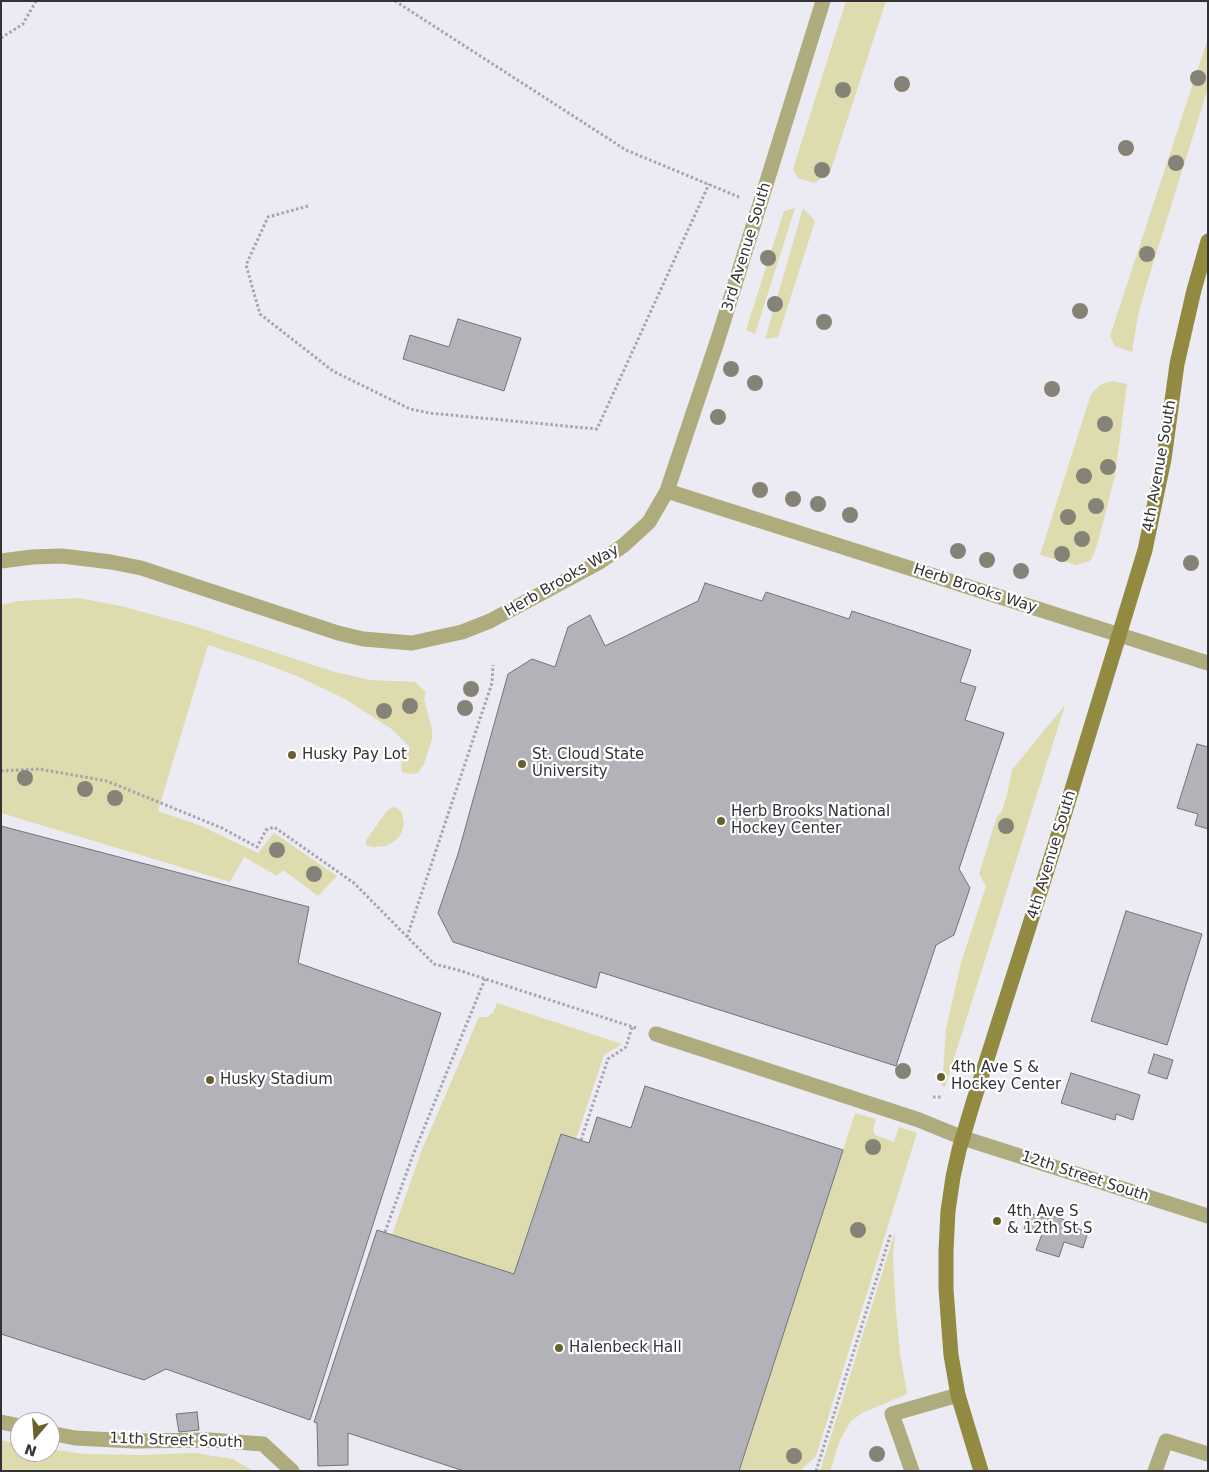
<!DOCTYPE html>
<html>
<head>
<meta charset="utf-8">
<style>
  body { margin:0 }
  #map { position:relative; width:1209px; height:1472px; overflow:hidden; background:#ecebf3; font-family:"DejaVu Sans",sans-serif }
  canvas { display:block }
  .frame { position:absolute; inset:0; border:2px solid #333336; pointer-events:none }
  .north { position:absolute; left:10px; top:1412px; width:50px; height:50px; box-sizing:border-box; background:#fff; border:1px solid #adadaf; border-radius:50%; rotate:198deg; font-size:14px; font-weight:700; line-height:20px; text-align:center; color:#333336 }
  .north::after { content:''; display:block; margin:auto; width:18px; height:22px; background:#66612e; clip-path:polygon(50% 0,100% 100%,50% 72%,0 100%) }
</style>
</head>
<body>
<div id="map">
<canvas width="1209" height="1472"></canvas>
<div class="frame"></div>
<div class="north">N</div>
</div>
<script>
const ctx = document.querySelector('canvas').getContext('2d');
ctx.lineJoin = 'round';
function fill(path, color) { ctx.fillStyle = color; ctx.fill(path, 'evenodd'); }
const toPath = rows => new Path2D(rows.map(r => 'M' + r).join(''));
function trace(path, color, width, dash) { ctx.strokeStyle = color; ctx.lineWidth = width; ctx.lineCap = dash ? 'butt' : 'round'; ctx.setLineDash(dash || []); ctx.stroke(path); }
function write(font, color, halo, rows, align = 'center') {
  ctx.font = font + ' "DejaVu Sans",sans-serif'; ctx.lineWidth = 4.5; ctx.setLineDash([]); ctx.textBaseline = 'middle'; ctx.strokeStyle = halo; ctx.fillStyle = color; for (const [text, x, y, turn = 0] of rows) {
    ctx.save(); ctx.translate(x, y); ctx.rotate((+turn || 0) * Math.PI / 180); ctx.textAlign = isNaN(turn) ? turn : align; if (halo) ctx.strokeText(text, 0, 0); ctx.fillText(text, 0, 0); ctx.restore();
  }
}
fill(toPath([
  [846,1,886,1,830,173,814,183,798,178,793,169],
  [1208,38,1208,88,1147,283,1138,315,1132,352,1115,346,1110,336],
  [795,208,755,334,746,330,784,211],
  [803,208,815,221,778,337,765,339],
  [1112,381,1127,384,1115,476,1098,542,1092,558,1090,561,1076,565,1040,555,1091,394,1100,385],
  [78,598,121,606,191,625,335,672,370,680,415,682,426,692,424,699,432,729,432,739,424,764,418,773,409,774,402,772,401,763,410,747,393,730,345,699,299,677,263,663,208,645,158,811,199,825,258,853,274,833,337,876,318,896,283,870,277,876,244,857,230,882,1,813,1,605,18,601],
  [1065,705,945,1087,942,1086,946,1029,961,963,986,886,979,874,997,816,1001,813,1007,795,1012,770],
  [393,807,397,808,402,813,404,824,401,834,396,840,386,846,373,847,366,845,366,840,387,811],
  [497,1003,622,1044,604,1055,576,1139,561,1134,514,1274,392,1235,421,1152,479,1017,487,1017,493,1013],
  [855,1113,876,1119,873,1130,875,1135,894,1142,899,1127,917,1133,816,1456,800,1471,739,1471],
  [895,1232,893,1257,896,1312,900,1353,907,1394,862,1413,851,1421,840,1440,830,1471,820,1471],
  [1,1440,20,1445,20,1452,50,1452,50,1449,84,1454,142,1455,195,1453,233,1459,253,1471,24,1471,24,1469,23,1471,1,1471]
]), '#dedbae');
const building = toPath([
  [458,319,521,338,504,391,403,359,410,335,449,347,458,319],
  [705,583,762,601,766,592,849,619,852,611,971,650,960,682,976,687,965,720,1004,733,959,869,970,888,954,935,936,945,896,1066,600,972,596,988,453,942,438,913,458,854,508,674,532,659,555,667,568,627,590,615,605,646,698,601,705,583],
  [1197,744,1208,747,1208,829,1195,825,1198,814,1177,808,1197,744],
  [1,826,309,907,298,963,441,1013,310,1420,166,1369,144,1380,1,1334,1,826],
  [1126,911,1202,934,1167,1045,1091,1021,1126,911],
  [1154,1054,1173,1060,1167,1079,1148,1073,1154,1054],
  [1071,1073,1140,1095,1133,1120,1116,1114,1115,1120,1061,1103,1071,1073],
  [645,1086,843,1150,739,1471,464,1471,348,1433,348,1465,318,1466,317,1423,314,1422,377,1230,514,1274,561,1134,589,1143,597,1117,631,1128,645,1086],
  [1029,1213,1048,1219,1050,1215,1074,1223,1073,1227,1088,1232,1083,1248,1064,1242,1059,1257,1036,1250,1042,1234,1024,1229,1029,1213],
  [197,1412,199,1430,179,1432,176,1414,197,1412]
]);
fill(building, '#b3b2b9');
trace(building, '#737278', 1);
trace(toPath([
  [395,1,626,150,739,197],
  [1,38,23,24,36,1],
  [308,206,268,217,246,265,260,314,333,371,410,409,429,413,597,429,709,184],
  [1,771,39,769,107,781,222,828,257,847,266,830,274,827,354,883,434,964,458,970,636,1028],
  [407,937,492,683,493,665],
  [933,1097,942,1097],
  [581,1140,608,1059,626,1047,632,1027],
  [385,1232,413,1155,485,979],
  [816,1471,891,1233]
]), '#a4a4aa', 3, [2.5, 2.5]);
trace(toPath([
  [656,1034,919,1120,963,1138],
  [1,1422,20,1426],
  [50,1433,75,1438,134,1441,210,1440,263,1444,292,1471],
  [912,1471,892,1414,958,1395],
  [1155,1471,1166,1441,1208,1454]
]), '#aeab7c', 15);
trace(toPath([
  [667,491,1208,663],
  [1,561,32,557,62,556,111,562,141,568,338,633,363,639,412,643,462,632,490,621,598,563,624,545,649,522,667,491,718,339,823,1],
  [963,1138,1208,1216]
]), '#aeab7c', 15);
trace(toPath([
  [981,1471,958,1395,951,1355,946,1289,946,1251,948,1211,953,1177,959,1150,973,1103,1055,845,1145,550,1164,459,1177,364,1194,290,1208,241]
]), '#918a40', 15);
ctx.fillStyle = '#858377';
for (const [x, y] of [
  [1198,78],
  [902,84],
  [843,90],
  [1126,148],
  [1176,163],
  [822,170],
  [1147,254],
  [768,258],
  [775,304],
  [1080,311],
  [824,322],
  [731,369],
  [755,383],
  [1052,389],
  [718,417],
  [1105,424],
  [1108,467],
  [1084,476],
  [760,490],
  [793,499],
  [818,504],
  [1096,506],
  [850,515],
  [1068,517],
  [1082,539],
  [958,551],
  [1062,554],
  [987,560],
  [1191,563],
  [1021,571],
  [471,689],
  [410,706],
  [465,708],
  [384,711],
  [25,778],
  [85,789],
  [115,798],
  [1006,826],
  [277,850],
  [314,874],
  [903,1071],
  [873,1147],
  [858,1230],
  [877,1454],
  [794,1456]
]) { ctx.beginPath(); ctx.arc(x, y, 8, 0, 2 * Math.PI); ctx.fill(); }
for (const [x, y, r, color] of [
  [292,755,5,"#66612e"],
  [522,764,5,"#66612e"],
  [721,821,5,"#66612e"],
  [941,1077,5,"#66612e"],
  [210,1080,5,"#66612e"],
  [997,1221,5,"#66612e"],
  [559,1348,5,"#66612e"]
]) { const dot = new Path2D(); dot.arc(x, y, r, 0, 2 * Math.PI); ctx.fillStyle = color; ctx.fill(dot); trace(dot, '#fff', 2); }
write('15px', '#333336', '#fff', [
  ["3rd Avenue South",747,247,-73],
  ["4th Avenue South",1160,466,-80],
  ["Herb Brooks Way",562,581,-30],
  ["Herb Brooks Way",975,589,18],
  ["4th Avenue South",1052,855,-73],
  ["12th Street South",1085,1177,18],
  ["11th Street South",176,1441,2]
]);
write('15px', '#333336', '#fff', [
  ["Husky Pay Lot",302,755],
  ["St. Cloud State",532,755],
  ["University",532,772],
  ["Herb Brooks National",731,812],
  ["Hockey Center",731,829],
  ["4th Ave S &",951,1068],
  ["Hockey Center",951,1085],
  ["Husky Stadium",220,1080],
  ["4th Ave S",1007,1212],
  ["& 12th St S",1007,1229],
  ["Halenbeck Hall",569,1348]
], 'left');
</script>
</body>
</html>
